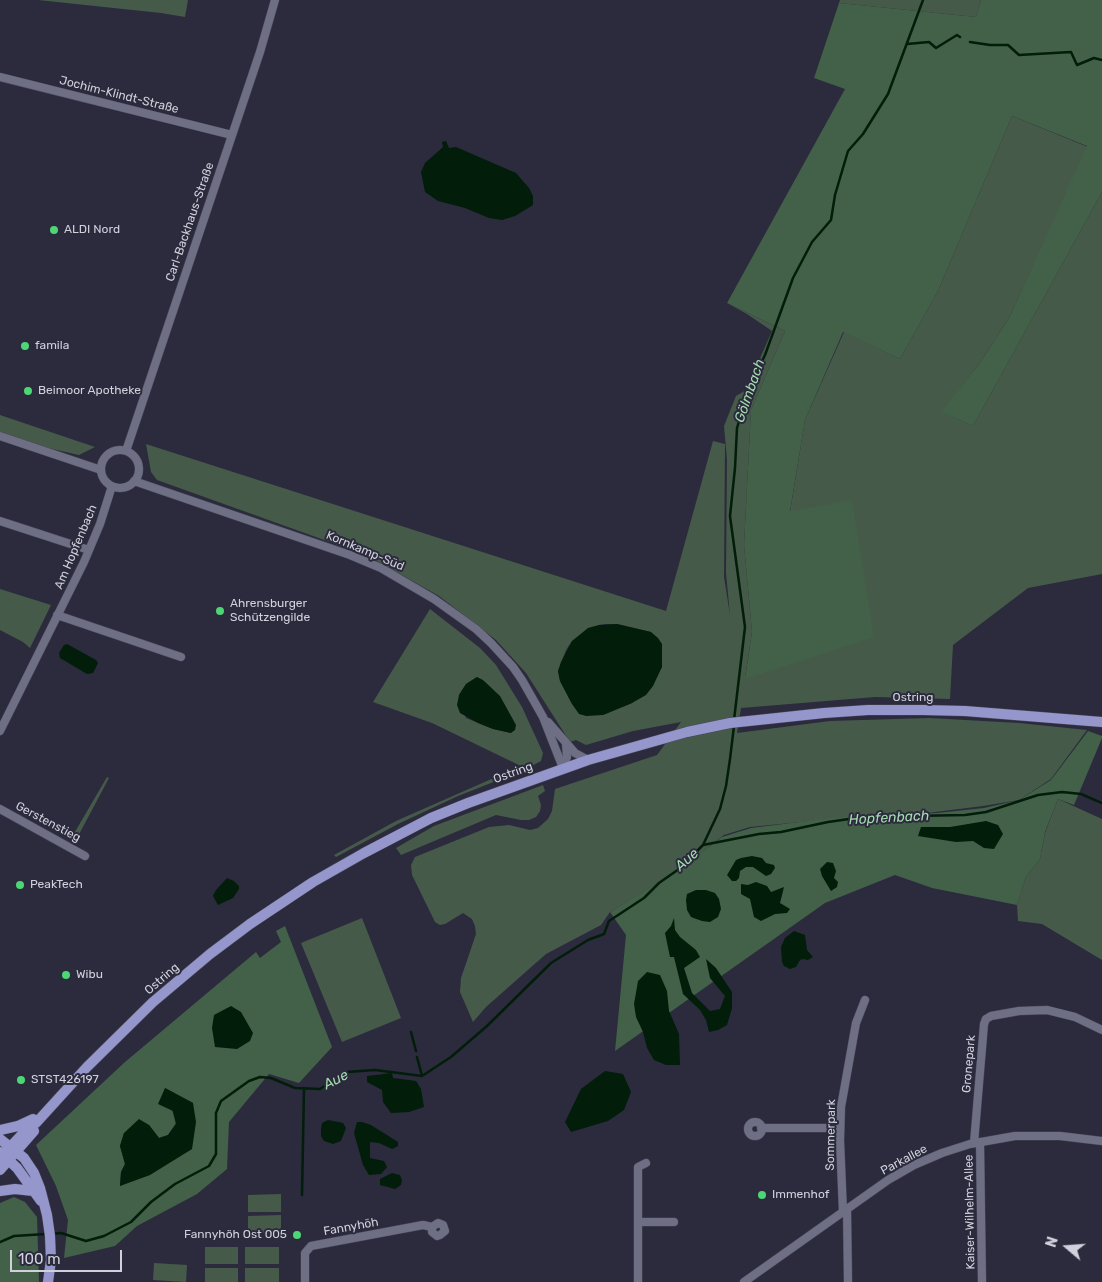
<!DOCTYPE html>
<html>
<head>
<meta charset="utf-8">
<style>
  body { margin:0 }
  #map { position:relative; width:1102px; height:1282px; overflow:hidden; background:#2b2b3d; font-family:Rubik,sans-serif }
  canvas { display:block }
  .north { position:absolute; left:1042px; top:1222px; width:50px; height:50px; -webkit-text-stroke:4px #2b2b3d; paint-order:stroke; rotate:288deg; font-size:14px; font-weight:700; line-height:20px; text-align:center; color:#d0d1dd }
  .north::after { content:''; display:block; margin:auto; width:18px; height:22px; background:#d0d1dd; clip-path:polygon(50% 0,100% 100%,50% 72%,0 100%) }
  .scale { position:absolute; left:10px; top:1250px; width:112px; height:22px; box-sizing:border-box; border:2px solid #d0d1dd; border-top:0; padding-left:6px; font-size:15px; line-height:18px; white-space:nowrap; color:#d0d1dd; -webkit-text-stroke:4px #2b2b3d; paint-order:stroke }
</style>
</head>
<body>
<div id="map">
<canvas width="1102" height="1282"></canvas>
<div class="north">N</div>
<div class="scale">100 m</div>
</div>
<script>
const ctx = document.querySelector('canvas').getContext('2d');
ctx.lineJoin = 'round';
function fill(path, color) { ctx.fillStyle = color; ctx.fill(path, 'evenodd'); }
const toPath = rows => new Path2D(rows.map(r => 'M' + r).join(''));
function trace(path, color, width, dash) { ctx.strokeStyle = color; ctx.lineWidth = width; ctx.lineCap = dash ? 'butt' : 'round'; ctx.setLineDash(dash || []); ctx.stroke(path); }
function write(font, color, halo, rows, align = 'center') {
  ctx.font = font + ' Rubik,sans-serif'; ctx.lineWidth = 4; ctx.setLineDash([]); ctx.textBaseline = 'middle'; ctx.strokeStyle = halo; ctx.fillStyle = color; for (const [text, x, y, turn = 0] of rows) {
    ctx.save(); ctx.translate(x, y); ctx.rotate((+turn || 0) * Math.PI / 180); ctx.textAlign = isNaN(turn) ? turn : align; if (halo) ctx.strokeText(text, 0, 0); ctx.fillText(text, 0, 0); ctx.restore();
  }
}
fill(toPath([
  [38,0,188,0,185,17,161,13],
  [840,0,981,0,976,17,839,3],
  [1012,116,1088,147,1009,318,979,364,942,412,973,426,1102,192,1102,574,1028,588,953,645,950,699,875,697,741,708,737,733,830,721,929,718,1019,723,1087,730,1051,779,1019,800,983,806,911,815,831,819,750,827,724,835,679,870,610,912,601,925,546,954,486,1007,473,1022,460,992,461,978,476,934,475,926,472,919,463,913,445,924,440,925,435,922,412,875,411,865,415,857,489,827,509,825,530,830,538,828,548,819,552,811,555,789,657,755,681,722,633,731,586,745,576,740,570,742,526,673,496,640,439,596,377,561,341,546,157,480,151,472,146,444,666,611,713,441,725,444,724,577,730,615,726,573,727,460,724,426,736,396,746,390,772,331,747,314,727,303,785,331,751,410,744,545,752,632,745,678,790,512,805,420,844,332,900,359,938,291],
  [607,624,617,624,651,632,661,656,662,667,632,703,603,715,572,704,560,681,558,671,566,650,572,641,599,625],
  [0,415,95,447,79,455,48,448,0,432],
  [0,589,51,605,30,648,23,642,0,630],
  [430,609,480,648,496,665,522,707,543,753,541,761,524,770,458,796,398,824,336,857,334,855,396,821,521,766,432,723,373,702],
  [477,677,511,733,493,729,466,718,459,695,466,684],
  [107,777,109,778,76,840,72,837],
  [543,785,545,791,538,796,541,805,540,811,536,817,529,820,521,820,496,815,401,855,396,848,434,826],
  [1058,799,1102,819,1102,960,1042,924,1018,921,1017,905,1026,877,1040,859,1045,833],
  [362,918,401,1018,342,1042,301,943],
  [281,1194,281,1212,248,1212,248,1195],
  [281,1215,281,1233,248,1233,248,1216],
  [205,1247,238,1247,238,1264,205,1264],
  [245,1247,279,1247,279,1264,245,1264],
  [154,1263,187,1265,186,1282,153,1280],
  [205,1268,238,1268,238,1282,205,1282],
  [245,1268,279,1268,279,1282,245,1282]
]), '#465a49');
fill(toPath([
  [981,0,1102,0,1102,192,973,426,941,412,979,364,1009,318,1087,146,1012,116,938,291,900,359,843,332,805,420,790,511,852,500,874,637,745,679,752,632,744,545,751,410,785,331,727,303,845,89,814,78,839,3,976,17],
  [1088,731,1102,736,1102,738,1074,805,1058,799,1045,832,1040,859,1026,877,1017,905,932,888,895,875,825,903,615,1051,626,935,610,912,678,870,722,837,751,828,831,818,937,813,984,808,1019,800,1051,780],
  [285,926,332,1047,299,1083,269,1074,229,1122,227,1169,197,1194,137,1226,115,1246,64,1258,68,1220,56,1186,36,1145,125,1062,256,952,260,958,281,942,276,931],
  [165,1088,193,1103,192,1149,171,1161,120,1186,121,1172,125,1164,120,1146,124,1133,149,1125,159,1138,168,1135,176,1123],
  [14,1197,25,1202,37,1217,39,1282,0,1282,0,1203]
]), '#436049');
fill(toPath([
  [446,141,449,148,456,147,516,173,529,188,533,196,533,205,515,216,502,220,489,218,465,208,438,201,425,192,421,172,425,163,443,147,442,142],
  [617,624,651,632,658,638,662,644,662,667,653,686,646,695,632,703,603,715,586,716,579,714,572,704,560,681,558,671,561,662,572,641,588,628,599,625],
  [67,644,96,660,98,663,93,673,87,674,60,658,59,653,64,645],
  [477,677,483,680,500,696,516,725,515,730,511,733,493,729,478,723,460,713,457,705,459,695,466,684],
  [986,821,998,825,1003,834,994,849,984,848,973,841,956,842,918,836,921,827,950,827],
  [752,856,762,858,766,863,774,865,775,868,771,874,766,876,753,867,746,867,740,871,739,878,736,881,732,881,727,875,736,860,741,858],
  [827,862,833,863,836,871,834,878,838,882,837,887,831,891,822,876,820,869],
  [227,878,234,881,239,886,239,889,233,898,218,905,213,896,216,890],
  [756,882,767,886,771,892,784,887,780,903,790,909,787,913,775,914,761,921,754,917,750,899,741,894,741,884,748,885],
  [696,890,706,890,715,893,719,899,721,909,718,917,710,922,702,921,691,917,687,910,686,900,687,894],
  [674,918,675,930,680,937,696,950,700,957,684,968,692,993,710,1011,720,1009,725,996,710,978,706,959,716,968,732,992,732,1008,727,1025,718,1030,709,1032,706,1020,700,1010,683,994,674,957,670,957,665,933,671,926],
  [794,931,805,935,807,950,813,957,808,960,803,959,800,960,796,967,790,969,784,966,782,962,781,947,785,938],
  [647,972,660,975,667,991,669,1011,679,1034,680,1065,666,1065,654,1060,647,1048,643,1032,636,1017,634,1004,638,981],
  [231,1006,241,1012,253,1033,250,1041,237,1049,215,1047,212,1028,214,1015],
  [605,1071,623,1074,631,1092,624,1110,608,1121,571,1132,565,1122,581,1089],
  [392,1073,393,1078,416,1081,421,1089,424,1107,409,1112,391,1113,383,1102,382,1090,367,1082,367,1076],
  [165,1088,193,1103,196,1122,192,1149,150,1175,120,1186,121,1172,125,1164,120,1146,124,1133,139,1119,149,1125,159,1138,168,1135,176,1124,173,1111,158,1104],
  [328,1120,343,1123,346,1128,341,1141,333,1144,324,1141,321,1136,321,1130,322,1123],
  [357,1122,362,1122,371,1125,398,1142,398,1146,392,1149,379,1143,370,1142,370,1158,384,1161,387,1167,381,1174,369,1175,363,1165,354,1133],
  [392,1173,400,1175,402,1180,401,1185,395,1189,380,1185,380,1179]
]), '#021d09');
trace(toPath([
  [970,42,990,45,1008,45,1019,55,1071,52,1077,65,1094,58,1102,60],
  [907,44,929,42,936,48,957,35,960,37],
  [734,720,745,627,730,516,735,468,737,428,749,388,765,355,793,278,812,242,831,220,835,195,848,151,863,134,888,94,923,0],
  [703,845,759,834,781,832,828,822,856,818,889,821,912,816,965,815,986,812,1038,795,1062,792,1081,794,1102,803],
  [411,1032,416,1051],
  [417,1057,422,1076],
  [302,1195,304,1088],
  [52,1234,61,1233,86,1241,104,1236,131,1222,151,1202,175,1184,209,1166,216,1154,216,1113,221,1101,249,1081,260,1077,271,1078,295,1088,320,1089,347,1072,375,1070,422,1076,451,1057,487,1026,551,963,588,940,604,934,609,921,644,898,659,883,679,869,703,845,720,809,726,786,730,759,734,726],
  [0,1242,14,1236,46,1234]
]), '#021d09', 2.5);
const minor = toPath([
  [0,77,232,135],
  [0,436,101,470],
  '101 469a19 19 0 1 1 38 0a19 19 0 1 1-38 0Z',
  [126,451,260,52,275,0],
  [134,481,350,555,381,568,434,599,476,629,491,643,513,667,522,680,543,717,563,768],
  [0,521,89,550],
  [57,615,181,657],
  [548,722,575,753,588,760],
  [0,731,84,562,100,524,112,486],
  [563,768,567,757,566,744],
  [0,809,85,856],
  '748 1129a7 7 0 1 1 14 0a7 7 0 1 1-14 0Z',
  [761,1128,840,1128],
  [980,1142,982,1282],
  [974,1143,984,1024,986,1019,991,1016,1019,1011,1047,1010,1075,1017,1102,1030],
  [847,1209,848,1282],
  [843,1212,840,1140,841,1107,856,1023,865,1000],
  [638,1222,674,1222],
  [305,1282,305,1253,311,1246,423,1225,432,1227,438,1223,443,1225,445,1231,440,1235,437,1236,432,1232,432,1227],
  [638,1282,638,1167,646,1163],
  [744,1282,888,1180,914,1165,942,1153,970,1144,1015,1136,1060,1136,1102,1141]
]);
const major = toPath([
  [0,1130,18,1126,33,1119],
  [0,1139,24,1158,34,1173,40,1188,47,1215,50,1236,51,1260,48,1282],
  [0,1152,17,1168,41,1201],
  [0,1158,29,1127,36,1123,87,1067,153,1002,210,954,250,924,313,882,364,853,431,818,468,803,588,760,687,732,730,723,824,713,868,710,923,710,965,711,1102,722],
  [0,1170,34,1131],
  [0,1191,15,1189,33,1191]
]);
trace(minor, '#484858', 9);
trace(major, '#484858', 11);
trace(minor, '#6e6f84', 8);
trace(major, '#9596cc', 10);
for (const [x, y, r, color] of [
  [54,230,5,"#4dd676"],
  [25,346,5,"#4dd676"],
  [28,391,5,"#4dd676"],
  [220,611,5,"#4dd676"],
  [20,885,5,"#4dd676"],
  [66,975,5,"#4dd676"],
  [21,1080,5,"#4dd676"],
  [762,1195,5,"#4dd676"],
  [297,1235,5,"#4dd676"]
]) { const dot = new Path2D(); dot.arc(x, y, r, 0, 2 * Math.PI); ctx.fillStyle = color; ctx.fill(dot); trace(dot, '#2b2b3d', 2); }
write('12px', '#d0d1dd', '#2b2b3d', [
  ["Jochim-Klindt-Straße",119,95,14],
  ["Carl-Backhaus-Straße",190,222,-71],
  ["Am Hopfenbach",76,547,-67],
  ["Kornkamp-Süd",365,551,23],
  ["Ostring",913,698],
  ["Ostring",513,773,-20],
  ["Gerstenstieg",48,822,28],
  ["Ostring",162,979,-41],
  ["Gronepark",969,1064,-85],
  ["Sommerpark",831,1135,-89],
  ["Parkallee",904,1160,-28],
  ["Kaiser-Wilhelm-Allee",970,1212,-91],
  ["Fannyhöh",351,1227,-10]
]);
write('12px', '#d0d1dd', '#2b2b3d', [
  ["ALDI Nord",64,230],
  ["famila",35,346],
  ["Beimoor Apotheke",38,391],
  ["Ahrensburger",230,604],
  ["Schützengilde",230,618],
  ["PeakTech",30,885],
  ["Wibu",76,975],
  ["STST426197",31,1080],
  ["Immenhof",772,1195],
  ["Fannyhöh Ost 005",287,1235,"right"]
], 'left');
write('italic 14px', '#a5dbaf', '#2b2b3d', [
  ["Gölmbach",750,391,-71],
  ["Hopfenbach",889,818,-3],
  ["Aue",687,860,-42],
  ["Aue",336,1080,-27]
]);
</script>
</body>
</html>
